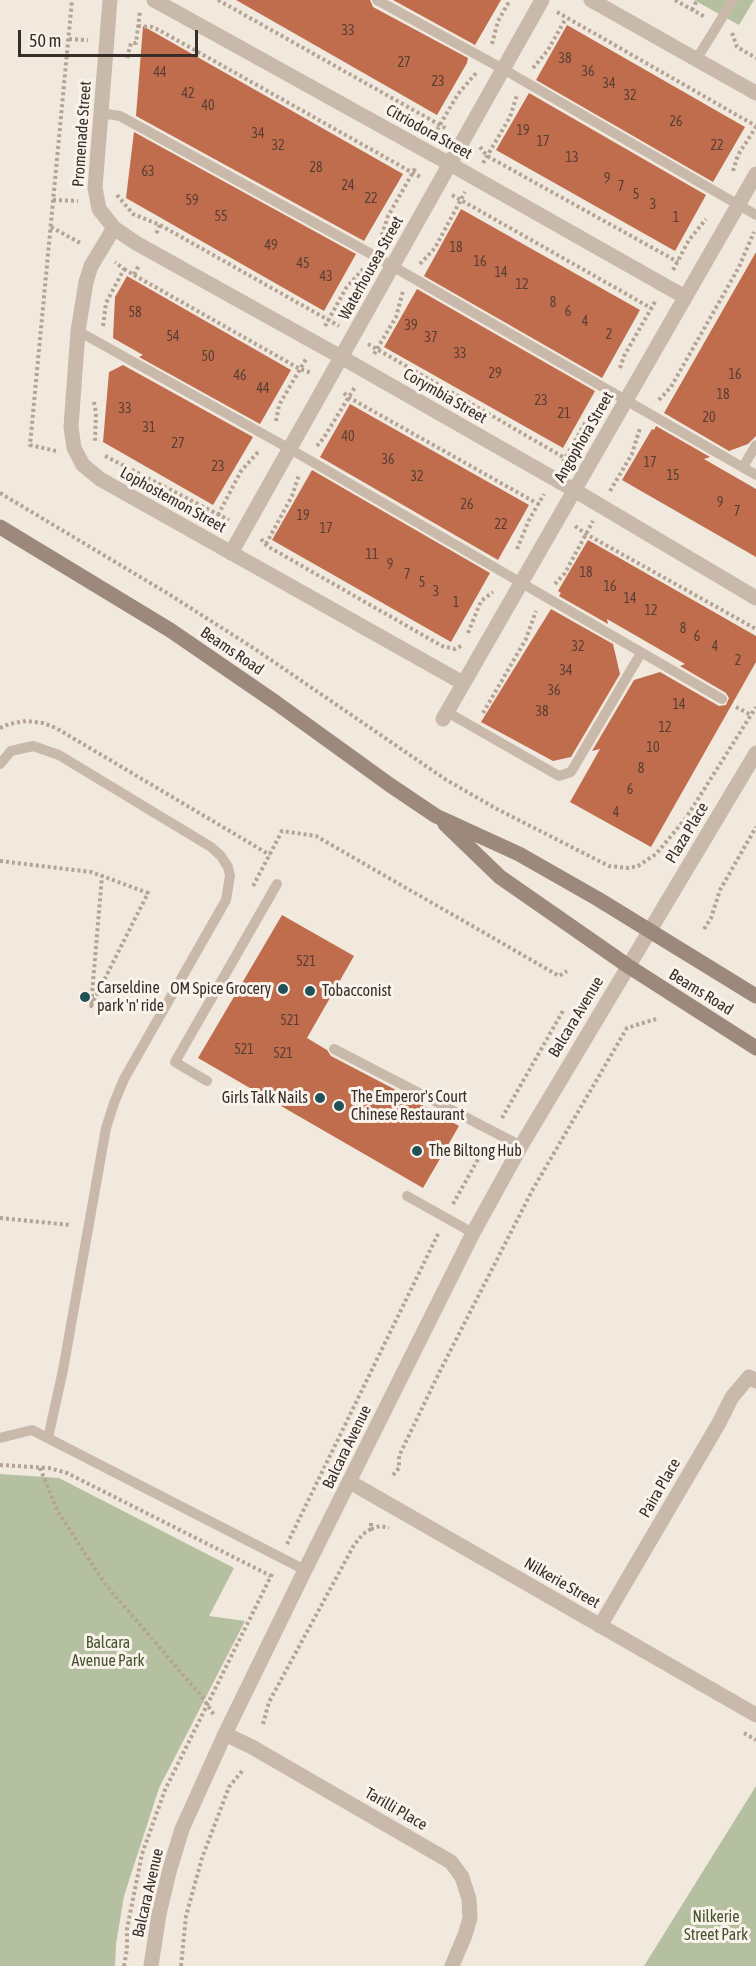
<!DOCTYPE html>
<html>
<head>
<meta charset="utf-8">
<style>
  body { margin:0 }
  #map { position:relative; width:756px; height:1966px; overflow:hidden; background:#f1e9de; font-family:"Asap Condensed",sans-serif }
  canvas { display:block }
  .scale { position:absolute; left:18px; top:30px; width:180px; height:27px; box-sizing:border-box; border:3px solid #372e2a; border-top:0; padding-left:8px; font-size:18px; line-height:21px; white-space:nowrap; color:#372e2a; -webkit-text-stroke:4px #f9f3eb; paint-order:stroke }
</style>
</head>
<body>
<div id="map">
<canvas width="756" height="1966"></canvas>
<div class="scale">50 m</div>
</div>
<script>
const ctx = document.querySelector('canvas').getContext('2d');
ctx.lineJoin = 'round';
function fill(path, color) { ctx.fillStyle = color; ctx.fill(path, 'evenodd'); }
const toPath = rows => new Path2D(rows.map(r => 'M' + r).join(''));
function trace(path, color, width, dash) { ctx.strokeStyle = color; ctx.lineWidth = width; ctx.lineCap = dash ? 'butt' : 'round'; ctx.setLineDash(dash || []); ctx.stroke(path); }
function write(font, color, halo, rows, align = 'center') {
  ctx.font = font + ' "Asap Condensed",sans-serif'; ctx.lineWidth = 6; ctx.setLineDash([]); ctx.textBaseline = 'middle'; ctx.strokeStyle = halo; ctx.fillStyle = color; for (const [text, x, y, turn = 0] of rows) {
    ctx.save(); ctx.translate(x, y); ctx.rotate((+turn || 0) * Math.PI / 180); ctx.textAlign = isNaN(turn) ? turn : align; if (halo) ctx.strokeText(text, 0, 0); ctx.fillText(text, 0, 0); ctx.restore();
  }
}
fill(toPath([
  [694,0,754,0,739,25],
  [0,1474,59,1478,234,1568,209,1616,245,1621,159,1788,124,1896,116,1944,115,1966,0,1966],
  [756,1786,756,1966,644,1966]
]), '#b4c09f');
fill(toPath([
  [236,0,370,0,373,7,468,58,467,63,437,115],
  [393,0,501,0,475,45],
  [567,25,745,127,713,182,536,80],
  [143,26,403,174,364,241,136,116],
  [529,93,706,195,675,251,496,150],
  [134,132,356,254,324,311,126,198],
  [461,209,640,310,602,378,424,276],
  [756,252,756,436,748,444,729,451,664,413],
  [127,276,291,370,260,424,139,357,143,355,113,338,115,297],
  [417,289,595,391,563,448,384,347],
  [123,365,253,437,213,505,103,442,109,372],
  [350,404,529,505,498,560,320,457],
  [656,426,710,457,704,459,756,489,756,557,622,480,652,429,654,430],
  [312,470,490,573,451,642,272,540],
  [588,540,756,636,756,662,651,847,570,802,600,749,592,751,634,680,660,672,719,706,726,705,729,698,726,693,680,666,685,664,607,619,608,624,559,596,561,593,558,591],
  [551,609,613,644,620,674,571,757,553,761,481,722],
  [282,915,354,956,307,1038,327,1050,331,1056,394,1089,459,1126,423,1188,198,1058]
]), '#c06d4e');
trace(toPath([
  [218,0,447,129],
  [675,0,705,17],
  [692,10,697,0],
  [557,12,756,126],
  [138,26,152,27,159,30,422,178],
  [732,33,737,47,756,58],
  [69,39,88,40],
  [492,44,498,21,510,0],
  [127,58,131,43,136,43,140,11],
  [533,68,548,50,566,18],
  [434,135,458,94,477,72],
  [480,147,487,156,678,262],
  [483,163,510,117,517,95],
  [733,171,738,155,756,127],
  [117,195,133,214,160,225,156,234],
  [452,195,651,308],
  [53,200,78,201],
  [160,225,339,326],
  [51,227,82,244],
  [380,241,388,216,416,167],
  [420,264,435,248,465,192],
  [124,269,134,275,139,265],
  [673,270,689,240,706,219],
  [134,275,300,369,312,373],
  [103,326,106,303,124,269,115,262],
  [325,326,346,288,364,268],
  [368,344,565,458],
  [374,354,396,317,403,291],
  [620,368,624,356,656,300],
  [344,393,348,397,540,505],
  [659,400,671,387,739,267,754,232],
  [94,402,96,413,95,442],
  [276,421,279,405,306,359],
  [317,446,323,439,355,387],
  [56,451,30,445,72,0],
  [105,456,229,520],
  [563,462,585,423,595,413],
  [610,491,632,454,640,428],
  [0,493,167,593,255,649,445,779,497,809,609,866,628,868,638,866,656,854,686,818,756,707],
  [218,515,241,471,259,451],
  [575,526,586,534,756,629],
  [261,539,267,546,442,646,455,649,463,645],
  [266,544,292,496,299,475],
  [517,549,529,520,544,494],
  [555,584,565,573,593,521],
  [468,633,481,601,493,592],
  [736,707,751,715],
  [483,713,526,639,536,611],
  [0,728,9,724,26,721,43,723,56,728,270,855],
  [0,861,91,872,102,876,148,893,91,1006,102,876],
  [253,886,282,831,316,836,559,976,567,971],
  [704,929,711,918,720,890,756,827],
  [502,1118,564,1009],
  [453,1204,486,1145],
  [0,1218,70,1225],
  [0,1465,49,1468,67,1473,271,1576],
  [40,1468,58,1512,105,1584,203,1698,214,1715],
  [393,1475,399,1468,399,1456,439,1373,533,1189,627,1028,656,1019],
  [371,1529,380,1526,389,1528],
  [287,1544,439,1232],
  [263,1724,269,1702,354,1545,363,1534,371,1529,371,1520],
  [744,1733,756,1740],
  [124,1966,127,1949,127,1929,142,1854,165,1790,273,1572],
  [181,1966,186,1916,202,1858,229,1787,243,1770]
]), '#b5a495', 4, [3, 3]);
trace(toPath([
  [377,0,503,69,756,215],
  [696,60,733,0],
  [100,113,120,116,373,255,756,475],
  [78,331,290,449,722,699],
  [743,467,756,445],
  [447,712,559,776,571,772,641,653],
  [0,764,11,751,33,746,59,755,211,847,221,856,228,867,230,876,226,900,124,1079,114,1103,106,1128,63,1370,48,1438],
  [334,1049,521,1146],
  [207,1081,175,1062,277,884],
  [407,1196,473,1233],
  [0,1438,32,1430,305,1570]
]), '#c9b9ab', 10);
trace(toPath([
  [110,0,95,188,99,209,114,228,136,243,341,357,574,490,756,598],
  [154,0,450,164,685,297],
  [591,0,756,93],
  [114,228,91,266,86,282,78,331,71,427,74,448,83,465,100,479,463,683],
  [231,553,542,0],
  [443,719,756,174],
  [350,1482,756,1715],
  [600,1626,719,1423,732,1397,749,1377,756,1381],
  [225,1734,252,1747,451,1862,462,1877,469,1899,470,1918,465,1935,452,1966]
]), '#c9b9ab', 15);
trace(toPath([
  [151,1966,159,1914,169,1872,182,1829,225,1734,305,1570,473,1233,521,1146,756,753]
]), '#c9b9ab', 15);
trace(toPath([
  [0,527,170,630,275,702,390,785,436,816,519,854,598,899,756,996],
  [445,824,500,877,628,966,756,1048]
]), '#9d897c', 15);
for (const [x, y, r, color] of [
  [283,989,6,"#215157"],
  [310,991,6,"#215157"],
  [85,997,6,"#215157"],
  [320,1098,6,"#215157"],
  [339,1106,6,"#215157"],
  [417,1151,6,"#215157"]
]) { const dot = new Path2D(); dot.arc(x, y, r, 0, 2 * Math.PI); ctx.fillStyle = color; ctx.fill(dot); trace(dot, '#f9f3eb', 2); }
write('14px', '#593e33', null, [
  ["33",348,31],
  ["38",565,59],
  ["27",404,63],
  ["36",588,72],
  ["44",160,73],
  ["23",438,82],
  ["34",609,84],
  ["42",188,94],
  ["32",630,96],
  ["40",208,106],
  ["26",676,122],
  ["19",523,131],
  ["34",258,134],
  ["17",543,142],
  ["32",278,146],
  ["22",717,146],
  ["13",572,158],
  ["28",316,168],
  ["63",148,172],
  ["9",607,179],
  ["24",348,186],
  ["7",621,187],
  ["5",636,195],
  ["22",371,199],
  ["59",192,201],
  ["3",653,205],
  ["55",221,217],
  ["1",676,218],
  ["49",271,246],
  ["18",456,248],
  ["16",480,262],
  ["45",303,264],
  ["14",501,273],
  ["43",326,277],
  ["12",522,285],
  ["8",553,303],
  ["6",568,312],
  ["58",135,313],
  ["4",585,322],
  ["39",411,326],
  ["2",609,335],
  ["54",173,337],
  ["37",431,338],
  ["33",460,354],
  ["50",208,357],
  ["29",495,374],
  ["16",735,375],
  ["46",240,376],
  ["44",263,389],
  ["18",723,395],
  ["23",541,401],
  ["33",125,409],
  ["21",564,414],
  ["20",709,418],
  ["31",149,428],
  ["40",348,437],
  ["27",178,444],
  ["36",388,460],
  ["17",650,463],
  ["23",218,467],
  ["15",673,476],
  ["32",417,477],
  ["9",720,503],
  ["26",467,505],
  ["7",737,512],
  ["19",303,516],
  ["22",501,525],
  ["17",326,529],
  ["11",372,555],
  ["9",390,565],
  ["18",586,573],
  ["7",407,575],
  ["5",422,583],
  ["16",610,587],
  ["3",436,592],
  ["14",630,599],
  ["1",456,603],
  ["12",651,611],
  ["8",683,629],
  ["6",697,637],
  ["32",578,647],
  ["4",715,647],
  ["2",738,661],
  ["34",566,671],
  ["36",554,691],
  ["14",679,705],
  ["38",542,712],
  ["12",665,728],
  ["10",653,748],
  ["8",641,769],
  ["6",630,790],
  ["4",616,813],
  ["521",306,962],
  ["521",290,1021],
  ["521",244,1050],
  ["521",283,1054]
]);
write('16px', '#372e2a', '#f9f3eb', [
  ["Citriodora Street",429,132,29],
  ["Promenade Street",82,134,-86],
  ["Waterhousea Street",371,268,-61],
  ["Corymbia Street",445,396,30],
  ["Angophora Street",584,437,-60],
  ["Lophostemon Street",173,500,29],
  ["Beams Road",232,651,34],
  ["Plaza Place",687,833,-59],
  ["Beams Road",701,992,32],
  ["Balcara Avenue",576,1017,-59],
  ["Balcara Avenue",347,1447,-64],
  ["Paira Place",660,1488,-60],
  ["Nilkerie Street",562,1583,30],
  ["Tarilli Place",396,1809,30],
  ["Balcara Avenue",148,1893,-77]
]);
write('16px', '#372e2a', '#f9f3eb', [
  ["Carseldine",97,988],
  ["park 'n' ride",97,1006],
  ["OM Spice Grocery",271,989,"right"],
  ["Tobacconist",322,991],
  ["The Emperor's Court",351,1097],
  ["Chinese Restaurant",351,1115],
  ["Girls Talk Nails",308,1098,"right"],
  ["The Biltong Hub",429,1151]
], 'left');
write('16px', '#45542f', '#f9f3eb', [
  ["Balcara",108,1643],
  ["Avenue Park",108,1661],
  ["Nilkerie",716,1917],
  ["Street Park",716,1935]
]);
</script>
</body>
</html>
